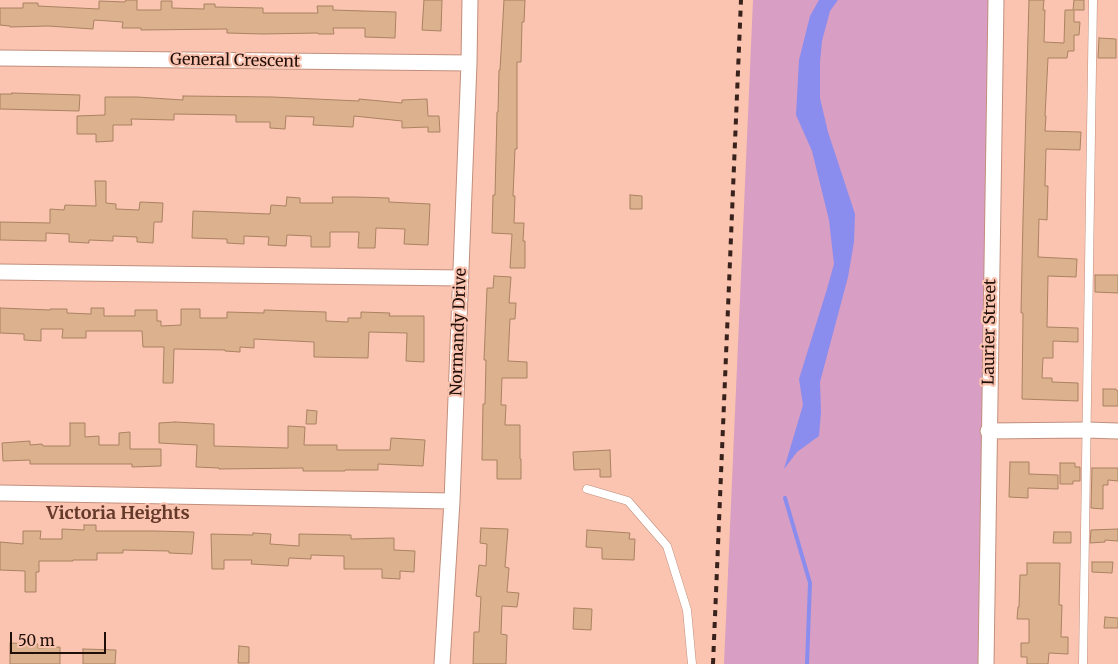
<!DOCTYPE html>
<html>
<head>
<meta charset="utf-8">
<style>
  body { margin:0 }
  #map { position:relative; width:1118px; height:664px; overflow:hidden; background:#fac4b1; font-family:Merriweather,serif }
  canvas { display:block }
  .scale { position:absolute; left:10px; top:632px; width:96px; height:22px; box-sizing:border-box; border:2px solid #200e08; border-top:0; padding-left:6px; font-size:15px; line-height:18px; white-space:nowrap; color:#200e08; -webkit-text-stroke:4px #fac4b1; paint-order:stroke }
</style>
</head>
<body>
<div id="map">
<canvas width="1118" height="664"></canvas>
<div class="scale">50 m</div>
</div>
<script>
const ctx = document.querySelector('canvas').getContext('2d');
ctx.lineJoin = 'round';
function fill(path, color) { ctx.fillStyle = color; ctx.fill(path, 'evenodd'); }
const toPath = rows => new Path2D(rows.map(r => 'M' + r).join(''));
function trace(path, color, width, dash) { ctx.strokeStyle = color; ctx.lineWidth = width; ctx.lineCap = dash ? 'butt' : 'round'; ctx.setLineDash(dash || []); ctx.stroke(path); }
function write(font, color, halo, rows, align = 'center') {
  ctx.font = font + ' Merriweather,serif'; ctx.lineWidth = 4.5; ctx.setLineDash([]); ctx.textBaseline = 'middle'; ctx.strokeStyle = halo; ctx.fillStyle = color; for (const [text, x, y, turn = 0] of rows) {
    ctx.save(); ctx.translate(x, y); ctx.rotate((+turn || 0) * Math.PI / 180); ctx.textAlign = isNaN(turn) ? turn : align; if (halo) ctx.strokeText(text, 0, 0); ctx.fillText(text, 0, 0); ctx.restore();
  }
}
fill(toPath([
  [753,0,990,0,978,664,724,664]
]), '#d89ec3');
fill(toPath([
  [819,0,838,0,830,11,822,41,820,62,820,98,828,132,855,214,854,242,848,277,820,382,821,412,819,436,797,452,784,469,803,405,799,379,827,289,834,264,829,220,812,151,796,115,799,60,810,16]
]), '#8a8ded');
trace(toPath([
  [785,498,810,583,807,664]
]), '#8a8ded', 4);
const building = toPath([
  [126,0,137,0,137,10,161,10,161,1,172,1,172,8,204,9,204,4,215,4,215,7,263,8,263,13,318,13,317,6,333,6,333,10,396,12,395,38,365,37,365,28,333,28,334,34,318,34,318,33,263,34,227,33,227,29,141,30,141,28,122,28,123,22,94,20,93,29,48,26,10,27,10,26,0,25,0,8,23,8,23,3,38,3,38,6,99,9,99,1,125,2,126,0],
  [424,0,442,0,441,31,422,30,424,0],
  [504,0,525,0,524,22,522,22,521,62,517,62,517,149,515,149,513,196,515,196,514,223,524,223,523,241,525,241,525,268,510,268,512,234,492,233,493,195,495,195,497,112,498,112,499,70,500,70,504,0],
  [1029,0,1044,0,1043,10,1045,10,1044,42,1064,43,1065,10,1073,10,1074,0,1084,0,1084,10,1074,10,1074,22,1080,22,1079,35,1074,35,1074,51,1068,51,1067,58,1048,58,1045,116,1046,116,1045,131,1081,132,1080,150,1046,149,1045,186,1048,186,1047,220,1039,219,1038,257,1077,259,1076,277,1048,276,1047,327,1078,328,1078,342,1053,341,1053,358,1043,358,1042,378,1052,378,1052,382,1078,383,1078,401,1022,399,1023,313,1021,313,1023,219,1029,0],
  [1099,38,1116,39,1116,58,1098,58,1099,38],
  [12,93,80,95,79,111,0,109,0,94,12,94,12,93],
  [183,96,272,97,359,101,359,99,402,103,402,100,427,99,428,116,439,116,440,132,428,132,428,127,402,128,402,121,354,116,353,127,313,125,314,117,286,116,285,129,270,128,270,122,236,122,236,115,174,114,174,120,131,119,132,125,113,125,113,141,96,142,96,134,77,134,77,116,105,115,105,97,137,97,183,100,183,96],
  [95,181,106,181,106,203,116,204,116,209,139,210,140,202,163,203,162,222,154,222,153,243,137,242,137,237,113,236,113,241,89,240,89,243,69,242,69,234,46,233,46,241,0,240,0,222,50,223,50,209,64,210,65,205,96,206,95,181],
  [630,195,642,196,642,209,630,209,630,195],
  [287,197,300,198,300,203,333,203,332,197,356,197,389,198,389,202,430,204,428,245,404,244,405,229,376,228,375,248,358,248,359,232,330,232,330,247,311,247,311,236,287,235,286,246,268,245,269,237,244,236,244,244,227,243,227,239,192,238,193,211,270,214,271,205,286,206,287,197],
  [1095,275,1118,275,1118,293,1095,292,1095,275],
  [494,276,511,277,509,303,516,303,515,319,510,319,508,361,527,362,527,378,502,378,501,405,506,405,505,425,520,425,520,459,521,459,521,479,497,479,497,460,482,460,483,404,485,404,486,360,484,360,487,288,493,288,494,276],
  [0,308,50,310,50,309,67,309,67,313,91,314,91,308,104,308,104,316,135,316,135,310,157,310,157,321,161,321,161,326,181,325,181,309,200,309,200,318,227,318,227,312,264,313,264,310,326,312,326,321,348,322,348,318,361,318,361,312,390,313,389,316,424,316,424,362,406,361,407,333,369,332,368,358,314,357,314,342,254,339,254,348,240,347,240,352,225,351,225,350,174,349,173,383,163,383,164,347,143,347,142,331,86,331,86,338,62,338,63,329,41,329,41,341,24,340,24,334,0,333,0,308],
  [1103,389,1116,389,1116,390,1118,391,1118,406,1103,406,1103,389],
  [307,410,317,411,316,424,306,424,307,410],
  [175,422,214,424,214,446,288,448,288,426,305,427,304,445,337,445,337,450,390,450,391,438,425,440,423,466,378,464,378,470,345,470,345,471,303,471,303,468,219,469,219,468,196,467,197,445,159,443,159,423,175,422],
  [70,423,85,423,85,437,99,436,99,445,119,445,119,433,130,432,130,449,161,449,161,466,132,467,132,464,30,464,30,460,3,461,2,443,30,441,30,445,42,444,43,446,70,446,70,423],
  [610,450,611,477,600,477,600,469,574,470,573,452,610,450],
  [1010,462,1029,462,1029,474,1058,475,1058,489,1028,488,1028,498,1009,497,1010,462],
  [1060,463,1075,463,1075,467,1080,467,1080,481,1073,481,1073,484,1060,484,1060,463],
  [1092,468,1118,468,1118,481,1108,480,1108,485,1103,485,1103,509,1091,508,1092,468],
  [84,525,96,525,96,531,155,531,194,532,192,554,169,553,169,551,123,550,123,553,97,553,97,560,73,560,73,561,39,561,39,572,36,572,36,592,25,592,25,571,0,570,0,542,23,544,23,531,41,531,40,539,62,539,62,529,84,530,84,525],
  [481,528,508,529,505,567,509,568,507,592,519,593,517,607,502,606,501,634,507,635,506,664,473,664,474,632,479,632,481,597,476,596,479,565,486,566,487,544,480,543,481,528],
  [1118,529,1118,541,1105,540,1105,542,1090,543,1091,530,1118,529],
  [587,530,630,533,629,539,635,539,634,560,602,559,602,548,586,547,587,530],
  [1054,532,1071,532,1071,543,1053,543,1054,532],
  [253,533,271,534,270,544,299,546,299,534,351,535,351,539,394,538,394,550,415,551,414,572,400,571,400,579,382,578,382,569,344,569,344,556,311,555,311,559,289,558,288,566,251,564,252,560,224,560,224,569,212,569,211,534,253,535,253,533],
  [1092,562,1113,562,1112,573,1092,572,1092,562],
  [1027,563,1060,563,1059,605,1062,605,1061,637,1068,637,1068,654,1049,653,1048,664,1027,664,1027,657,1021,657,1021,643,1029,643,1029,619,1017,619,1018,607,1019,607,1020,575,1027,575,1027,563],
  [574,608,592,609,591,630,573,629,574,608],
  [1105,617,1118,618,1118,628,1104,628,1105,617],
  [10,643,38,644,38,648,60,647,60,664,10,664,10,643],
  [239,646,249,647,249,663,238,663,239,646],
  [83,649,116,650,115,664,83,664,83,649]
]);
fill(building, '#dbb18e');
trace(building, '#aa8261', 1);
const lane = toPath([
  [587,489,628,501,667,546,687,610,692,664],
  [1083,664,1093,0]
]);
const street = toPath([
  [0,58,469,63],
  [0,272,461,278],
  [988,431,1086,430,1118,431],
  [0,493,452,501],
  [442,664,452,501,469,63,470,0],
  [986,664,996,0]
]);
trace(lane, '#c18f7c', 9);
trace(street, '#c18f7c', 17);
trace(lane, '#fff', 8);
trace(street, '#fff', 15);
trace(toPath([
  [713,664,741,0]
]), '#38221b', 4, [6, 6]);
write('16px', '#200e08', '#fac4b1', [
  ["General Crescent",235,61,1],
  ["Normandy Drive",459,332,-88],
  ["Laurier Street",990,332,-89]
]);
write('bold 18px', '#653a2a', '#fac4b1', [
  ["Victoria Heights",118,514]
]);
</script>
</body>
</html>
